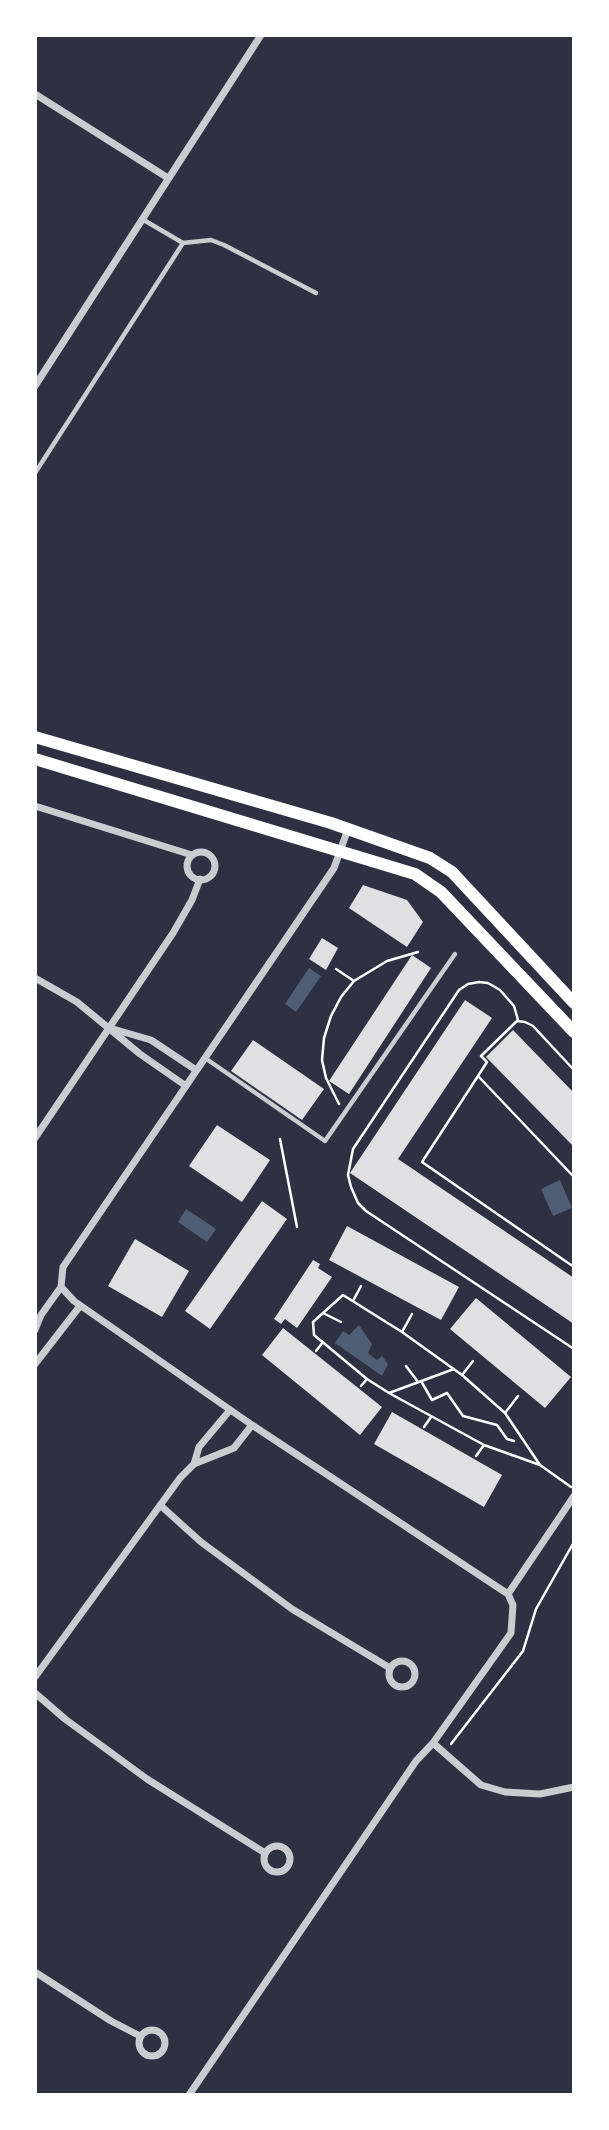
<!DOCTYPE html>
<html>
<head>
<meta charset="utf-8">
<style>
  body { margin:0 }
  #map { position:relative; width:609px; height:2130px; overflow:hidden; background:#2d3142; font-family:"Noto Sans",sans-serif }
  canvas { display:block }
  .frame { position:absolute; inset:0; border:37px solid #fff; pointer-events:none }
</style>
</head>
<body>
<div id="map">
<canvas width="609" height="2130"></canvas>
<div class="frame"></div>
</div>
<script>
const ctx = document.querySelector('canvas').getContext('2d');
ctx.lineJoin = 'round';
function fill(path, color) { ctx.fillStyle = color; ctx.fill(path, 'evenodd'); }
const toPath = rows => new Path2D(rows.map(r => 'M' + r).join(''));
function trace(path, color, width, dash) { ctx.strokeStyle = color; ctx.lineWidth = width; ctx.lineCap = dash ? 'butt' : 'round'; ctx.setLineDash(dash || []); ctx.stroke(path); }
fill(toPath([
  [309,968,321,976,296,1012,285,1004],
  [560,1180,572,1208,553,1216,541,1189],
  [186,1209,216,1229,207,1242,178,1222],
  [359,1325,372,1344,368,1353,377,1360,382,1356,388,1364,382,1376,335,1343,343,1331,349,1335]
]), '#4f5d75');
fill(toPath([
  [363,885,407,900,423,922,407,947,349,908],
  [322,938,338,948,326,970,309,959],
  [412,955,431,968,349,1094,329,1081],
  [465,1000,492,1018,398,1159,574,1278,574,1324,350,1173],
  [513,1030,574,1093,574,1147,486,1057],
  [253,1040,324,1089,302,1120,231,1071],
  [217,1125,270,1160,242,1202,189,1166],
  [262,1201,287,1219,210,1329,185,1311],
  [347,1226,459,1287,441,1320,329,1260],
  [135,1239,189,1271,162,1317,108,1286],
  [313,1260,320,1264,318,1268,332,1277,297,1328,285,1319,281,1324,274,1319],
  [476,1298,571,1377,545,1408,450,1329],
  [283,1328,382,1407,360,1435,262,1355],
  [392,1412,502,1475,484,1507,374,1444]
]), '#e0e0e3');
trace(toPath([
  [336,969,354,981],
  [517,1021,525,1022,533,1026,574,1070],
  [478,1076,487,1062,481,1056,518,1020,514,1006,500,990,488,983,479,982,468,984,459,990,353,1149,348,1175,351,1187,358,1203,366,1211,574,1349],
  [339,1104,326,1078,322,1060,324,1038,331,1016,341,997,354,981,387,961,418,952],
  [280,1139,297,1227],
  [574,1177,478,1076,422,1162,574,1267],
  [353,1301,361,1286],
  [323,1313,341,1322],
  [402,1332,412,1314],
  [316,1351,323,1342],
  [406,1366,418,1382],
  [462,1375,473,1361],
  [421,1381,432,1400,447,1393,463,1416,497,1425,507,1439,514,1441],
  [361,1386,367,1379],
  [389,1393,454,1369],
  [505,1413,518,1396],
  [424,1427,431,1417],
  [476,1456,484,1445],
  [540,1465,505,1413,462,1375,402,1332,343,1295,313,1322,314,1335,367,1379,389,1393,484,1445,540,1465,571,1487],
  [451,1744,523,1651,536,1609,574,1542]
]), '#fff', 2.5);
trace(toPath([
  [142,219,183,243,211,240,224,245,316,293],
  [35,473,183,243],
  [205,1058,325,1141,455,954]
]), '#caccd0', 4.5);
trace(toPath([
  [35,94,168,178],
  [35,386,261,35],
  [35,806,192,855],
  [348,829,334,868,63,1267,61,1287,74,1301,252,1425,508,1594],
  '187 866a14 14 0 1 1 28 0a14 14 0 1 1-28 0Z',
  [35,978,77,1002,140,1054,186,1086],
  [113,1029,151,1040,196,1070],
  [35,1138,173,933,192,900,200,879],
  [35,1330,41,1315,61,1287],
  [35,1364,80,1306],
  [194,1464,199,1447,230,1410],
  [160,1505,201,1542,292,1609,390,1668],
  [508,1594,574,1496],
  '389 1674a13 13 0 1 1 26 0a13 13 0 1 1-26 0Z',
  [35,1677,180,1478,194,1464,234,1448,252,1425],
  [35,1693,65,1719,147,1779,265,1853],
  [433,1743,481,1785,505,1792,540,1794,574,1787],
  '264 1859a13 13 0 1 1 26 0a13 13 0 1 1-26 0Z',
  [35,1972,111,2021,140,2036],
  '139 2043a13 13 0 1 1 26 0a13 13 0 1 1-26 0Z',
  [189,2095,416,1761,433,1743,511,1633,513,1605,508,1594]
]), '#caccd0', 7);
trace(toPath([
  [35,737,331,823,430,858,452,872,574,1003],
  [35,759,415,874,441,892,574,1032]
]), '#fff', 12);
</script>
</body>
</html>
